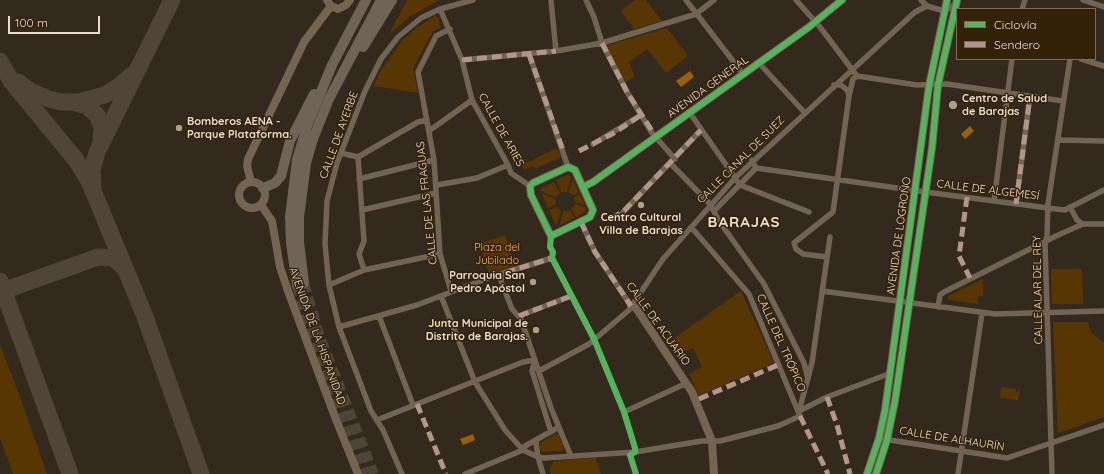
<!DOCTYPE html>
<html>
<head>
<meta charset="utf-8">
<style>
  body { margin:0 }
  #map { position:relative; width:1104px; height:474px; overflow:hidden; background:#34291d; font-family:Quicksand,sans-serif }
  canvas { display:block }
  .legend { position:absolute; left:956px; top:8px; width:140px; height:52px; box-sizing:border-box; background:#332108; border:1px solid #7c6c58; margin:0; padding:5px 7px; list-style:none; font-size:12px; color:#eaddcf }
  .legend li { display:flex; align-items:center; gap:8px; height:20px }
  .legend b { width:20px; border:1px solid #7c6c58 }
  .scale { position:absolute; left:8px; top:16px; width:92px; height:18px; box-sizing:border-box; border:2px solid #eaddcf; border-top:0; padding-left:5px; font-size:12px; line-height:14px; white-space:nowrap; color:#eaddcf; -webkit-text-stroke:3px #332108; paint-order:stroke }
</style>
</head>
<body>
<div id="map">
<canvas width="1104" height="474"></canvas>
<ul class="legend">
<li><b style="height:5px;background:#56b35d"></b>Ciclovía</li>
<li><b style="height:5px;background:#b2968c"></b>Sendero</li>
</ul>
<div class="scale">100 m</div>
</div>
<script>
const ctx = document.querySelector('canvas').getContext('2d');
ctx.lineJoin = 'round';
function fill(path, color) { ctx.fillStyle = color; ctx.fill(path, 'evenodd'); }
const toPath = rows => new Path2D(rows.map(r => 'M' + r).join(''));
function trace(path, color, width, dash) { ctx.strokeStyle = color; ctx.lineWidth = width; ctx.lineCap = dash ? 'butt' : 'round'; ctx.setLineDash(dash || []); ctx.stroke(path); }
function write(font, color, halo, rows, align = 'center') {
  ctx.font = font + ' Quicksand,sans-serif'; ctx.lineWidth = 3; ctx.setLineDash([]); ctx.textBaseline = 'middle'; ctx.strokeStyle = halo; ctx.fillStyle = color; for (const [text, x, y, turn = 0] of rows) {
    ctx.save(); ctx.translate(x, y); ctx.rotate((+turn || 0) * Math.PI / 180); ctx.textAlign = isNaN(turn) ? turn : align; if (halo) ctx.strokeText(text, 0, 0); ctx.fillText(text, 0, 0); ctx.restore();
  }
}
fill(toPath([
  [407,0,439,0,409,17,391,33,390,32],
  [635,0,646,0,662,21,634,29,621,11],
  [435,16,439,18,440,28,433,31,413,68,418,93,374,86,379,73,400,43,415,29],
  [667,28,688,56,666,73,647,49,629,62,635,77,624,83,605,46],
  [557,148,561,157,535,169,533,166,524,170,522,165],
  [567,175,571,176,567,192,561,192,556,180],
  [573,179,579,192,573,195,568,192],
  [554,182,560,193,556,197,540,191,541,188],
  [541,193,555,199,556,204,548,208],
  [580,194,585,205,575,202,574,197],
  [575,204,586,207,585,212,576,217,571,209],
  [557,207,561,211,557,225,555,224,549,210],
  [570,210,574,218,560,225,563,211],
  [505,235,515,266,489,274,479,244],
  [1051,269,1082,269,1083,304,1052,304],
  [983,279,983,297,978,296,978,304,949,300,948,296],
  [741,291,774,363,699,396,689,374,702,367,693,348,679,354,670,341],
  [1053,322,1088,322,1091,332,1104,343,1104,417,1058,433],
  [0,345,19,394,47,474,13,474,0,438],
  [1001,387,1016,389,1016,392,1020,390,1018,400,1000,398],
  [558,433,564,448,562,451,543,452,540,450,540,443],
  [590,458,596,458,601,474,551,474,550,468,554,461]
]), '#573604');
fill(toPath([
  [690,71,694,77,681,87,676,81],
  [970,126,974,131,965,139,961,134],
  [473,434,475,440,463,445,460,439]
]), '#986103');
trace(toPath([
  [0,61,11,81,76,160,89,181,144,314,201,474],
  [18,82,30,91,49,99,61,102,78,102,105,95,119,86,132,75],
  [73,102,87,106,97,115,102,127,101,143],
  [93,187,92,170,97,152,172,0],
  [0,281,70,474],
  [0,292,98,257,113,258,126,269]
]), '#504538', 17);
trace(toPath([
  [304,283,320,337,374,474],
  [297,285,312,339,366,474]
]), '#4f4438', 10, [10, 5]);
trace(toPath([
  [551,0,556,51],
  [586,0,594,17,602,43,627,92,652,133,675,159],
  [686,0,743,74],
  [796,0,820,27,857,76,917,85,947,84,1063,101],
  [921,0,927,6],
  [1083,0,1104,7],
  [440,9,462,60,472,100,508,165,511,173,530,186],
  [1022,9,1025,0],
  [450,29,436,36,418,72,434,160,440,254,451,291],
  [529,54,568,167],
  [1081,59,1104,66],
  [462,60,556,51,602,43,696,14,714,0],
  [758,62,804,112],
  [834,85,841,85,847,90,849,95],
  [690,113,740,185,809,212],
  [429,131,472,100],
  [1058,140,1104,141],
  [593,144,641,115],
  [341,153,358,157],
  [358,157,364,241,359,254,364,270],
  [358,157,418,122,427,120],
  [752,160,756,168,925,192,1056,209,1065,210,1104,190],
  [670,163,710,204,719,221,764,284,804,363,808,379],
  [359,179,434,160],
  [437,185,477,178,508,165],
  [994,201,1012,59],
  [1016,204,1030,96],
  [1070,207,1077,220,1083,224],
  [362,210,436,193],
  [714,211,756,168],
  [623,212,701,130],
  [581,222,595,252,631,306],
  [551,236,550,247,553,252,552,258,594,339,624,412,635,448,635,452,630,455,636,474],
  [827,257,803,254,796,249,794,243,833,212,849,96,853,79,857,76],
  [502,274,501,281,512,309,521,319,551,408,571,456],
  [329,285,364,270,440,254],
  [822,291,995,314,1104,311],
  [441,296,475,382,505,430,523,450,538,457,544,458,635,452,702,441,720,441,778,426,800,416,749,294,691,227],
  [938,307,940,295,944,292,1056,236,1083,224,1104,224],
  [379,316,413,405],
  [519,316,571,296],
  [339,327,417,305,491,277,552,258],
  [535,360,532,371,551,432],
  [539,371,589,344,629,310,663,259,735,178,915,12,927,6,944,11,956,4],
  [799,411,812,363,830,237],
  [799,411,827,397,891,373],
  [624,412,687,383],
  [377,420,523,362,535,360],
  [883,439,1007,458,1104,425],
  [537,440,536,443,538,457,543,474],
  [402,474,383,430,371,411,339,327,329,285,325,244,327,201,337,163,365,91,381,59,398,37,421,18,440,9,473,0],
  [465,474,523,450,525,446,559,427],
  [958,474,982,313],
  [1052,474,1045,242,1047,236,1048,204,1070,59]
]), '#716454', 5.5);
trace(toPath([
  [327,0,331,6,338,9,346,5,350,0],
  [568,167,575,170,593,210,590,217,551,236,531,195,530,186,533,183,568,167],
  [251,182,247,166,248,159,304,42,331,6],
  '239 195a13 13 0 1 1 26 0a13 13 0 1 1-26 0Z',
  [583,187,593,182,809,27,842,0],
  [261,205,272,221,280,267,288,291,335,417,358,474],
  [631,306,636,308,692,392,712,441,714,474],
  [867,474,879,438,885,410,929,86,947,0],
  [876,474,887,440,895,401,932,148,938,85,957,0]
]), '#756452', 8);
trace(toPath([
  [363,47,392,0],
  [263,188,275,183,281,176,290,141,314,94],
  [304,283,299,242,299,217,306,163,313,139,329,99,381,0],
  [297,285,291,243,290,217,297,160,307,126,332,65,366,0]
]), '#706458', 10);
trace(toPath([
  [602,43,627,92,656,137],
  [529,54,564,153],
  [462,60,556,51],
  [579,151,614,133,641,115],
  [967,197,959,256,970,278],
  [1016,204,1030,96],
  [611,218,623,212,701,130],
  [581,222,595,252,631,306],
  [491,277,552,258],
  [519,316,571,296],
  [827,397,837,425,850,474],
  [699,399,778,365],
  [417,404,446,474],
  [800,416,828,474]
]), '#b2968c', 5, [10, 5]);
trace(toPath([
  [568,167,575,170,593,210,590,217,551,236,531,195,530,186,533,183,568,167],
  [583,187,593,182,809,27,842,0],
  [551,236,550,247,553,252,552,258,594,339,624,412,635,448,635,452,630,455,636,474],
  [867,474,879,438,885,410,929,86,947,0],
  [876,474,887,440,895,401,932,148,938,85,957,0]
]), '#56b35d', 6);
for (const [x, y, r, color] of [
  [953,105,5,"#aa9e91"],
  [179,128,4,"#aa9e91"],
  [641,205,4,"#aa9e91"],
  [533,282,4,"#aa9e91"],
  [536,330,4,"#aa9e91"]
]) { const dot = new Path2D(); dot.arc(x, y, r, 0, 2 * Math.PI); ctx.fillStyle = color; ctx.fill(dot); trace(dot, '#332108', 1.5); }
write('11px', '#eaddcf', '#332108', [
  ["AVENIDA GENERAL",708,87,-36],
  ["CALLE DE ARIES",501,130,61],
  ["CALLE DE AYERBE",339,135,-70],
  ["CALLE CANAL DE SUEZ",741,160,-45],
  ["CALLE DE ALGEMESÍ",988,190,7],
  ["CALLE DE LAS FRAGUAS",427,203,-96],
  ["AVENIDA DE LOGROÑO",899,236,-82],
  ["CALLE ALAR DEL REY",1038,290,-91],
  ["CALLE DE ACUARIO",658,324,54],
  ["AVENIDA DE LA HISPANIDAD",317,336,70],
  ["CALLE DEL TRÓPICO",781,343,66],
  ["CALLE DE ALHAURÍN",952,439,9]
]);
write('bold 11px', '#eaddcf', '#332108', [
  ["Centro de Salud",962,99],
  ["de Barajas",962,112],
  ["Bomberos AENA -",187,122],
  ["Parque Plataforma.",187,135],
  ["Centro Cultural",641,218,"center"],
  ["Villa de Barajas",641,231,"center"],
  ["Parroquia San",525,276,"right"],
  ["Pedro Apóstol",525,289,"right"],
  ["Junta Municipal de",528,324,"right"],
  ["Distrito de Barajas.",528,337,"right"]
], 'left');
write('11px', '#f7b668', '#332108', [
  ["Plaza del",497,248],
  ["Jubilado",497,261]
]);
ctx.letterSpacing = '1px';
write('bold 15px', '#eaddcf', '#332108', [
  ["BARAJAS",744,222]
]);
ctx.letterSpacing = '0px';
</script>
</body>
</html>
